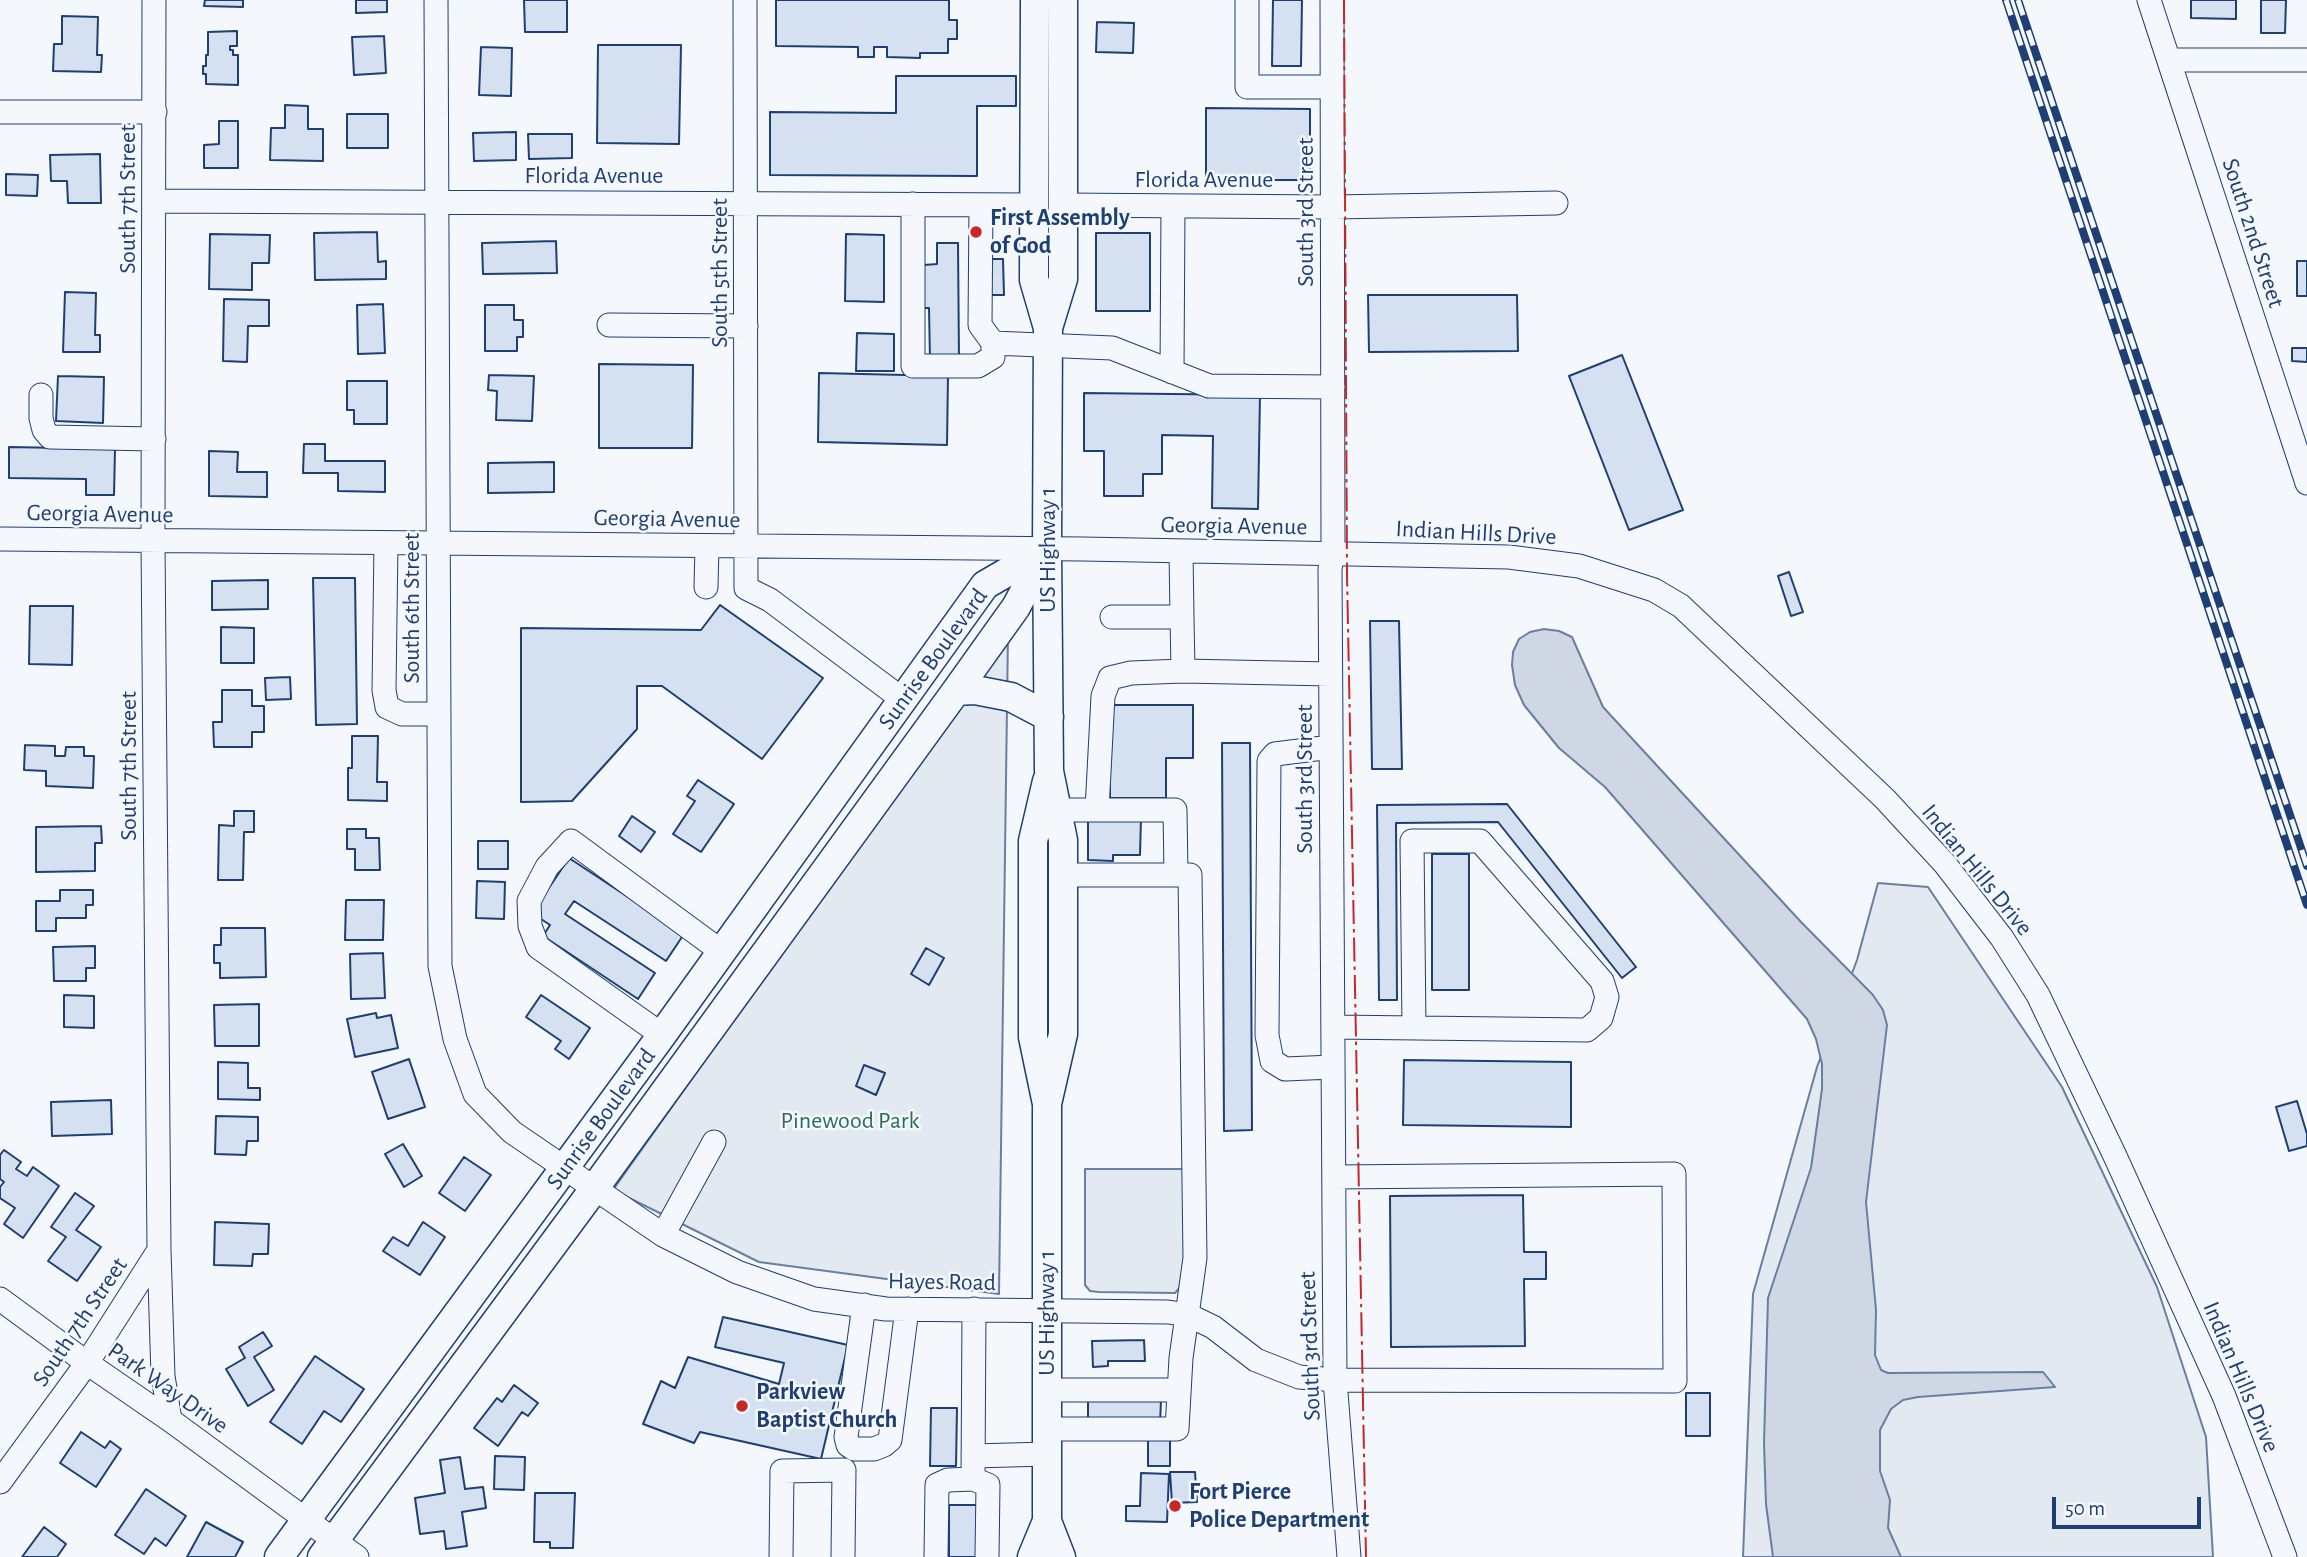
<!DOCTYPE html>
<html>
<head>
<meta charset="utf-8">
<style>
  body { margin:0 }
  #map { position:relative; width:2307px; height:1557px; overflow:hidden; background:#f4f7fb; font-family:"Alegreya Sans",sans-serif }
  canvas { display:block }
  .scale { position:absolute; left:2052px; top:1497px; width:149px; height:32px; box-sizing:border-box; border:4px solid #1d3f73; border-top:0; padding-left:9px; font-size:21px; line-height:24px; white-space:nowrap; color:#1d3f73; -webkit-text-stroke:5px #f4f7fb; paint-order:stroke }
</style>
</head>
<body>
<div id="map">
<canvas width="2307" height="1557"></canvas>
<div class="scale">50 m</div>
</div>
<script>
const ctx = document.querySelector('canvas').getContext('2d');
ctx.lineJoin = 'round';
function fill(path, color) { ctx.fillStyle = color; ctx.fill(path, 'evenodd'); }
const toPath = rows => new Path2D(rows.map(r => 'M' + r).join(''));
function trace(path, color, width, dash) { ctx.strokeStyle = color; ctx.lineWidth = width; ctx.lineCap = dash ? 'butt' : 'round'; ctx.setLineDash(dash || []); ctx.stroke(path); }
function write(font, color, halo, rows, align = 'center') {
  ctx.font = font + ' "Alegreya Sans",sans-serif'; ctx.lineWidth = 5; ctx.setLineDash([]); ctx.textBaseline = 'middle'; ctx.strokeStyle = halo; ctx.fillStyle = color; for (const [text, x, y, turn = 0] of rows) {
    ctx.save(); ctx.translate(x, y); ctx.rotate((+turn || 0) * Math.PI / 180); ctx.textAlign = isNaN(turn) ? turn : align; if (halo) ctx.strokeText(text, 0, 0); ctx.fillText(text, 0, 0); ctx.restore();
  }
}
const green = toPath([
  [1008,633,999,1294,759,1262,613,1190,1008,633],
  [1878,883,1928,887,2062,1087,2157,1287,2206,1437,2213,1557,1743,1557,1753,1294,1817,1067,1857,960,1878,883],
  [1085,1169,1187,1169,1187,1279,1175,1293,1099,1292,1090,1291,1085,1285,1085,1169]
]);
fill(green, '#e3e9f0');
trace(green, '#687fa3', 2);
const water = toPath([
  [1544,629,1559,631,1572,637,1603,707,1801,922,1873,995,1883,1010,1887,1025,1866,1202,1876,1310,1875,1355,1881,1370,1888,1373,2043,1372,2055,1387,1918,1397,1903,1400,1891,1409,1880,1430,1880,1471,1890,1500,1888,1528,1901,1557,1773,1557,1766,1504,1764,1443,1768,1298,1811,1168,1822,1089,1822,1064,1816,1039,1807,1019,1605,787,1559,748,1524,705,1515,685,1512,665,1513,652,1519,639,1530,632,1544,629]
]);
fill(water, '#cfd7e4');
trace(water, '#687fa3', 2);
const building = toPath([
  [205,0,243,0,243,7,204,6,205,0],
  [356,0,387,0,387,12,356,13,356,0],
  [524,0,567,0,567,32,525,32,524,0],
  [776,0,949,0,949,20,957,20,957,39,948,39,948,53,920,53,920,58,887,57,887,47,874,47,874,57,858,57,858,47,776,46,776,0],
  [1273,0,1302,0,1301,66,1272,66,1273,0],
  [2191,0,2236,0,2236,19,2191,18,2191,0],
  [2261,0,2286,0,2285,33,2261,33,2261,0],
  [62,16,98,17,97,55,102,55,101,72,53,71,54,44,62,44,62,16],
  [1097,22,1134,23,1133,53,1096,52,1097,22],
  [237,31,237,46,230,46,230,50,233,50,233,55,238,55,238,85,206,84,206,74,203,74,203,66,206,66,206,55,208,55,208,32,237,31],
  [384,36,386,73,354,75,352,37,384,36],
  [598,45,681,45,679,144,597,143,598,45],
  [481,47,512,48,511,96,479,95,481,47],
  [896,76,1016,76,1016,106,977,106,977,176,770,175,770,112,896,113,896,76],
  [285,105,308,106,308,129,323,129,323,161,270,160,271,128,285,128,285,105],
  [1206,108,1310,109,1310,180,1206,180,1206,108],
  [347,114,388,114,388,148,347,148,347,114],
  [219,121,238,121,238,168,204,168,204,145,219,144,219,121],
  [516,132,516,160,474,161,473,133,516,132],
  [528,134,572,134,572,158,529,159,528,134],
  [100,154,101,203,68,203,67,181,51,181,50,155,100,154],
  [6,174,38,175,37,196,6,195,6,174],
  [377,232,378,262,386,261,386,279,315,280,314,233,377,232],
  [1096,233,1150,233,1150,311,1096,311,1096,233],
  [210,234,270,235,269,263,252,263,252,290,209,289,210,234],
  [846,234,884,235,884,302,845,301,846,234],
  [556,241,557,273,483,274,482,243,556,241],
  [937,243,958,243,959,360,930,360,929,308,924,308,924,265,937,264,937,243],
  [982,259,1003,259,1004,295,982,295,982,259],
  [2297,261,2307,261,2307,296,2297,296,2297,261],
  [65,292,96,293,95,335,100,335,100,352,63,352,65,292],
  [1368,295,1517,295,1518,351,1369,352,1368,295],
  [224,299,269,300,269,326,248,326,247,362,223,361,224,299],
  [383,304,385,353,358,354,357,305,383,304],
  [485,305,514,305,514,320,523,320,523,337,517,337,517,351,485,351,485,305],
  [857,333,894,334,894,371,856,371,857,333],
  [2292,348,2307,348,2307,362,2292,361,2292,348],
  [1622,355,1683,510,1629,530,1569,376,1622,355],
  [599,364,693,365,692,448,599,448,599,364],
  [819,373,948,376,947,445,818,442,819,373],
  [489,375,534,376,532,421,496,420,497,391,488,390,489,375],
  [58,376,104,377,103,423,56,421,58,376],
  [347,381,387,381,387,424,354,424,354,410,347,410,347,381],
  [1084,393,1260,395,1258,509,1212,508,1213,436,1162,435,1162,474,1143,474,1143,496,1104,496,1104,451,1084,451,1084,393],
  [304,444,325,444,325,461,385,461,385,492,338,491,338,473,303,473,304,444],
  [9,447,115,449,114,495,86,495,86,479,9,478,9,447],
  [209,451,238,452,237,472,267,472,267,497,209,496,209,451],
  [554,462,554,492,488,493,488,463,554,462],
  [1789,572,1803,612,1791,616,1778,576,1789,572],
  [313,578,355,578,357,724,316,725,313,578],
  [268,580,268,609,212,610,212,581,268,580],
  [720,605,823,678,762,759,662,686,637,686,637,729,572,801,521,802,521,628,701,630,720,605],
  [30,606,73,606,72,665,29,664,30,606],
  [1370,621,1399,621,1402,769,1372,769,1370,621],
  [221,627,254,628,254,663,221,663,221,627],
  [290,677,291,699,266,700,265,678,290,677],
  [222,690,252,690,252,706,264,706,264,732,252,732,252,747,214,747,213,722,222,722,222,690],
  [1110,705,1193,705,1193,758,1166,758,1166,798,1110,798,1110,705],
  [352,736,378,736,377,782,387,782,387,801,348,800,348,768,352,768,352,736],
  [1222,743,1250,743,1252,1130,1224,1131,1222,743],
  [25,745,55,746,55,756,65,756,66,747,84,747,84,756,94,756,93,788,46,786,46,771,24,770,25,745],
  [698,780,734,804,701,852,673,834,695,801,687,796,698,780],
  [1507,804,1636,967,1622,978,1498,822,1396,823,1397,1000,1379,1000,1377,805,1507,804],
  [234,811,254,811,254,832,244,832,243,880,218,880,219,825,234,826,234,811],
  [632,816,655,832,641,852,619,836,632,816],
  [1088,817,1141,817,1140,855,1113,855,1113,861,1088,860,1088,817],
  [101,826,102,843,95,843,95,871,36,872,36,827,101,826],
  [347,829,366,829,366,838,379,838,380,870,355,870,355,849,347,849,347,829],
  [478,841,508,841,508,869,478,869,478,841],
  [1432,854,1469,854,1469,990,1432,990,1432,854],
  [569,858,684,934,666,961,574,901,565,914,655,973,638,999,543,936,550,925,532,913,569,858],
  [477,881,505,882,504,919,476,918,477,881],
  [60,890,93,890,93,905,86,905,86,918,56,918,56,931,36,931,36,901,60,901,60,890],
  [346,900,384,900,383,940,345,940,346,900],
  [221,928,265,928,266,977,220,978,220,963,214,963,214,945,221,945,221,928],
  [95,946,95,968,86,968,86,981,54,981,53,947,95,946],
  [926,948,944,958,929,985,911,974,926,948],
  [383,953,385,998,351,999,350,954,383,953],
  [64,995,94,996,94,1028,64,1027,64,995],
  [541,995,590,1028,569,1059,555,1049,561,1041,526,1017,541,995],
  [259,1004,259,1046,215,1046,214,1005,259,1004],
  [376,1013,377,1018,391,1015,398,1048,355,1057,347,1019,376,1013],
  [409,1059,425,1107,388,1119,372,1072,409,1059],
  [1404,1060,1571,1062,1571,1127,1403,1125,1404,1060],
  [218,1062,248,1063,248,1088,260,1088,260,1100,218,1099,218,1062],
  [864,1065,885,1073,876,1095,856,1086,864,1065],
  [111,1100,112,1134,52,1136,51,1102,111,1100],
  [2297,1101,2307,1134,2307,1146,2289,1151,2276,1107,2297,1101],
  [216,1116,258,1117,258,1141,247,1141,246,1155,215,1154,216,1116],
  [403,1144,422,1176,404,1187,385,1154,403,1144],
  [4,1150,21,1162,16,1169,27,1176,33,1167,59,1186,23,1238,4,1224,15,1208,0,1198,0,1187,4,1182,0,1179,0,1155,4,1150],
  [464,1157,491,1175,465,1211,439,1193,464,1157],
  [75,1193,94,1206,76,1230,101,1247,77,1281,48,1261,66,1237,51,1227,75,1193],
  [1523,1195,1524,1252,1546,1252,1546,1279,1524,1279,1525,1346,1391,1347,1390,1196,1523,1195],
  [215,1222,269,1224,268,1254,253,1254,252,1266,214,1265,215,1222],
  [423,1222,445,1237,420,1275,383,1251,393,1237,408,1246,423,1222],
  [723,1317,848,1345,821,1459,700,1432,694,1443,643,1424,661,1381,675,1388,688,1357,779,1384,784,1363,715,1347,723,1317],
  [263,1332,272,1346,254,1357,274,1390,248,1406,226,1369,245,1358,239,1347,263,1332],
  [1144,1340,1145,1361,1108,1361,1108,1366,1093,1367,1092,1341,1144,1340],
  [315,1356,364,1389,341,1422,324,1411,302,1444,270,1422,315,1356],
  [514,1385,538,1403,528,1416,522,1412,498,1446,474,1428,497,1398,502,1402,514,1385],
  [1686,1393,1710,1393,1710,1436,1686,1436,1686,1393],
  [1088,1398,1161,1399,1160,1425,1088,1423,1088,1398],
  [931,1408,957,1408,956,1466,930,1466,931,1408],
  [81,1432,105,1448,110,1441,121,1449,96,1487,60,1463,81,1432],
  [1148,1436,1170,1436,1170,1466,1148,1466,1148,1436],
  [495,1456,525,1457,524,1490,494,1489,495,1456],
  [460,1457,465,1489,483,1487,486,1508,462,1512,467,1546,446,1549,444,1531,420,1534,415,1498,445,1493,440,1460,460,1457],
  [1170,1472,1195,1472,1197,1502,1172,1503,1170,1472],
  [1141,1473,1169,1474,1167,1522,1126,1521,1126,1506,1140,1506,1141,1473],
  [146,1489,186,1516,166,1546,155,1538,144,1554,115,1535,146,1489],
  [535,1493,575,1493,573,1548,550,1548,550,1542,534,1542,535,1493],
  [949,1505,981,1505,981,1557,949,1557,949,1505],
  [206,1522,243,1542,235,1557,187,1557,206,1522],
  [44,1527,66,1544,57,1557,22,1557,44,1527]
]);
fill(building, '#d5e0f0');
trace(building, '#1d3f73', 2);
const minor = toPath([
  [436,0,440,966,455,1039,475,1094,512,1132,663,1235,737,1272,814,1299,886,1309,1168,1312,1188,1315,1213,1327,1256,1360,1299,1377,1335,1380,1675,1381,1674,1174,1334,1177],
  [745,0,746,588,770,600,902,699],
  [1247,0,1247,87,1332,87],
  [1332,0,1333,553,1330,569,1335,1380,1349,1557],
  [2149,0,2307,483],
  [2169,60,2307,60],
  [0,112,155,112],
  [155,201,1034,205],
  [913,204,913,366,978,366,993,357,993,343],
  [981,205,980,325,993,343,1112,348,1209,386,1333,387],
  [1062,205,1333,207,1556,203],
  [609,325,746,326],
  [1172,372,1173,206],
  [41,395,41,418,44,430,50,437,154,439],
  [0,539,1083,549,1509,557,1579,566,1654,590,1681,606,1885,799,1945,864,2002,938,2038,995,2115,1156,2224,1396,2285,1557],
  [386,543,384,690,387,707,402,714,439,714],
  [1181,552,1182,617],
  [706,587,707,546],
  [1112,617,1182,617,1183,671],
  [1331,747,1275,754,1269,761,1267,1035,1272,1061,1285,1069,1333,1067],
  [1057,810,1175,810,1176,875],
  [1097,810,1103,696,1110,678,1131,673,1183,671,1330,674],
  [1333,1027,1587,1030,1601,1018,1607,997,1602,981,1480,841,1412,841,1414,1028],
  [662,1035,538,947,530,926,529,901,547,867,571,841,722,952],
  [663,1235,714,1142],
  [159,1250,163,1376,170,1420],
  [0,1299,87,1363,170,1420,357,1557],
  [864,1305,846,1437,848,1445,854,1449,874,1449,884,1445,890,1440,907,1309],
  [1047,1390,1179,1390],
  [1047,1429,1177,1429,1181,1358,1195,1258,1190,875,1063,875],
  [973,1456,1047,1454],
  [973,1479,988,1485,987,1557],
  [0,1482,87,1363,159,1250,153,540,154,0],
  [781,1557,782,1471,844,1470,843,1557],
  [936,1557,937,1485,948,1480,973,1479,974,1309]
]);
const major = toPath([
  [1035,0,1034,280,1048,328,1047,549,1049,771,1063,840,1063,1034,1047,1104],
  [1048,328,1063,279,1063,0],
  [956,691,975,690,1011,697,1049,717],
  [1047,1521,1061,1557],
  [279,1557,662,1035,985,585,1047,549],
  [322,1557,594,1189,956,691,1016,607,1047,549],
  [1032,1557,1047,1521,1047,1104,1033,1037,1033,841,1047,781]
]);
trace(minor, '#1d3f73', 25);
trace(major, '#1d3f73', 31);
trace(minor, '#f4f7fb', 23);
trace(major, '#f4f7fb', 28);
const rail = toPath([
  [2006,0,2307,905],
  [2018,0,2307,866]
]);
trace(rail, '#1d3f73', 8);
trace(rail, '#f4f7fb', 5, [16]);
trace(toPath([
  [1344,0,1347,574,1366,1557]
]), '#c62828', 2, [24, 5, 3.5, 5]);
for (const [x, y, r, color] of [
  [976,232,7,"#c62828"],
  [742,1406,7,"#c62828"],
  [1175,1506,7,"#c62828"]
]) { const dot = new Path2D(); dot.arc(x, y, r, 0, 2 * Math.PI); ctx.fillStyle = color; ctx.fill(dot); trace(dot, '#f4f7fb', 2.5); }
write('24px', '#1d3f73', '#f4f7fb', [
  ["Florida Avenue",594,176],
  ["Florida Avenue",1204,180],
  ["South 7th Street",128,199,-90],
  ["South 3rd Street",1306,212,-90],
  ["South 2nd Street",2253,233,72],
  ["South 5th Street",720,273,-90],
  ["Georgia Avenue",100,514,1],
  ["Georgia Avenue",667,519,1],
  ["Georgia Avenue",1234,526,1],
  ["Indian Hills Drive",1476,533,3],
  ["US Highway 1",1048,550,-90],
  ["South 6th Street",412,608,-90],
  ["Sunrise Boulevard",933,659,-54],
  ["South 7th Street",129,766,-90],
  ["South 3rd Street",1305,779,-90],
  ["Indian Hills Drive",1977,870,51],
  ["Sunrise Boulevard",601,1119,-54],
  ["Hayes Road",942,1282,1],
  ["US Highway 1",1047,1313,-90],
  ["South 7th Street",80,1322,-56],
  ["South 3rd Street",1310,1346,-92],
  ["Indian Hills Drive",2241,1377,67],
  ["Park Way Drive",168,1388,35]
]);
write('bold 24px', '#1d3f73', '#f4f7fb', [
  ["First Assembly",990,218],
  ["of God",990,246],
  ["Parkview",756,1392],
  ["Baptist Church",756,1420],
  ["Fort Pierce",1189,1492],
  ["Police Department",1189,1520]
], 'left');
write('24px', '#2c6c60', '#f4f7fb', [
  ["Pinewood Park",850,1121]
]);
</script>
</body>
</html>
